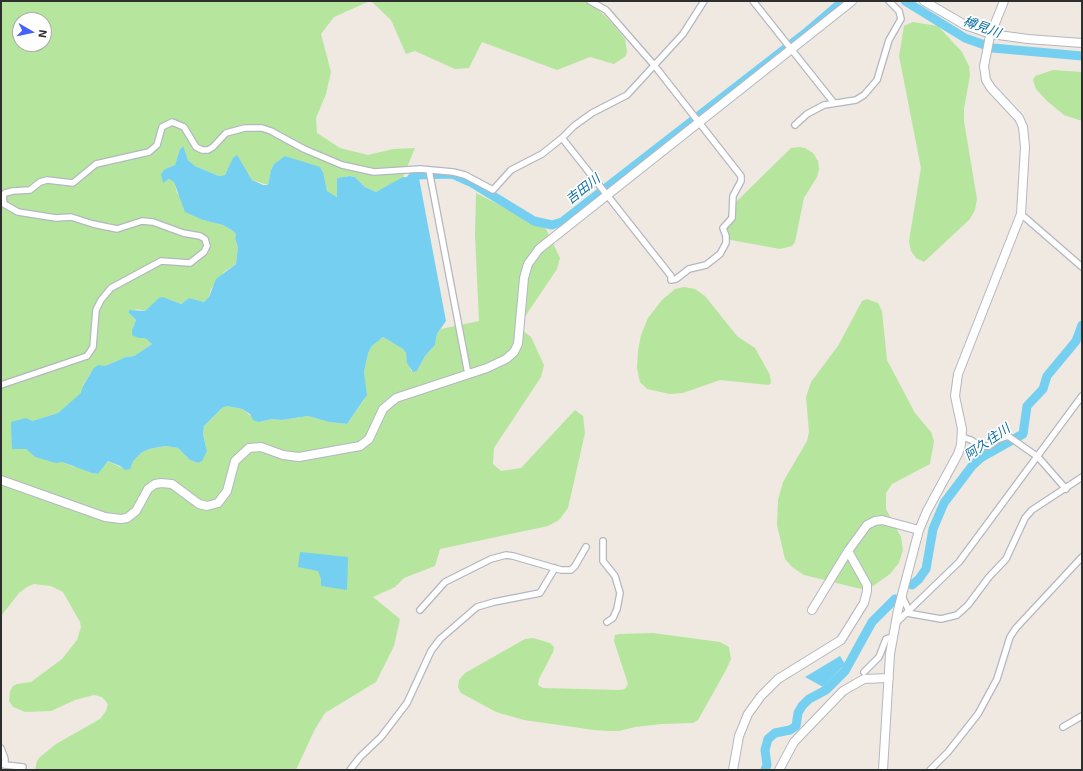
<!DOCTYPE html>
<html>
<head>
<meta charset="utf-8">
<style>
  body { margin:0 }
  #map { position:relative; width:1083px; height:771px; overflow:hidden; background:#efe9e1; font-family:"Exo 2",sans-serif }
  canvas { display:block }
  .frame { position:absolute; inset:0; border:2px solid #2e2e2e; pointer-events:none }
  .north { position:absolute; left:12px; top:12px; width:40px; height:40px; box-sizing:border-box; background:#fff; border:1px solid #ababab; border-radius:50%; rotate:99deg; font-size:11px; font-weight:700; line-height:16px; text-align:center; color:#2e2e2e }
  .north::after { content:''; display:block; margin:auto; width:14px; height:18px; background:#4264fb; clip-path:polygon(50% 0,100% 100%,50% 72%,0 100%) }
</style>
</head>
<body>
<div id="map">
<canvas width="1083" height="771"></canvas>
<div class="frame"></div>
<div class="north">N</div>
</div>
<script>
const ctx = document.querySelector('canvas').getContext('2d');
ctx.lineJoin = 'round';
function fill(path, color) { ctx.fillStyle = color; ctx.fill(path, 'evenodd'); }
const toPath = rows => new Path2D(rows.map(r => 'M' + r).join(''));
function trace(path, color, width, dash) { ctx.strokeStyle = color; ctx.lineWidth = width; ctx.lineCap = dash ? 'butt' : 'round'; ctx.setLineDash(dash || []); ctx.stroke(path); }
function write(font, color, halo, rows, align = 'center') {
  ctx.font = font + ' "Exo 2","Noto Sans JP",sans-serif'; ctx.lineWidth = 3.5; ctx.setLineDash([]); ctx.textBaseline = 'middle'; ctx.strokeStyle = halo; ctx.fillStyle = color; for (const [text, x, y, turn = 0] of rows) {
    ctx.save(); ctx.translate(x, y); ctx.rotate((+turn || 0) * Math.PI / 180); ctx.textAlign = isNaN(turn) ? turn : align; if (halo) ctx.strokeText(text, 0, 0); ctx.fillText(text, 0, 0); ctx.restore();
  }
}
fill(toPath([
  [1,1,370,1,334,17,321,34,331,72,326,94,316,118,317,133,340,148,368,155,393,149,415,148,403,177,399,181,376,192,365,187,355,177,350,176,337,178,337,197,327,191,322,169,285,156,274,164,271,170,268,185,252,180,248,173,228,169,225,175,219,176,195,166,188,160,182,146,180,149,175,165,165,169,164,182,169,179,174,181,177,193,203,220,223,225,233,231,236,234,235,240,238,247,236,264,224,272,211,289,208,299,204,302,189,298,181,304,163,297,145,311,138,309,128,312,136,320,132,330,139,338,145,338,152,344,134,356,126,357,105,366,93,369,83,385,82,393,58,413,32,421,26,449,35,457,62,462,74,467,78,467,92,473,98,474,108,461,122,468,141,453,149,449,167,446,178,448,190,460,198,463,207,451,203,434,204,426,222,408,227,406,242,409,259,422,272,419,282,420,308,416,329,422,347,424,364,400,366,391,364,372,368,354,371,347,383,337,403,349,406,353,411,371,417,371,425,356,435,345,437,334,441,329,479,321,475,235,476,193,546,229,560,258,557,269,518,327,531,337,544,365,541,377,494,448,493,464,501,471,521,468,575,410,583,416,585,433,568,508,559,520,548,526,440,549,435,566,404,578,395,587,373,597,400,619,394,646,376,682,325,713,315,729,296,770,35,770,37,761,40,757,56,744,100,719,106,711,108,704,102,697,94,695,75,700,51,711,25,712,13,707,9,701,10,691,13,686,17,684,31,682,62,659,77,640,81,627,80,622,63,592,51,586,34,584,27,587,19,593,1,616],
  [20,20,44,20,44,44,20,44],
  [371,1,589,1,610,21,625,39,627,51,626,56,614,64,590,57,557,70,482,42,469,68,455,69,415,51,406,54,391,20],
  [913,22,938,26,962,52,969,66,970,75,964,109,964,121,977,199,975,210,970,219,924,262,916,258,911,251,909,241,921,168,899,56,904,26],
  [1053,70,1082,72,1082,121,1064,115,1047,101,1036,89,1033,80,1035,76],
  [799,147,805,148,813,153,818,161,819,169,817,177,804,198,795,242,792,246,780,249,725,239,722,231,724,223,737,201,791,148],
  [684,287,695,289,705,296,737,336,755,348,770,375,771,383,769,385,720,380,683,393,670,394,647,389,640,382,637,368,638,351,641,335,648,318,662,300,675,289],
  [867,299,878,303,882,311,887,360,915,413,931,432,934,441,930,464,892,484,886,493,886,509,901,537,903,550,899,563,890,574,873,586,861,589,804,575,792,567,785,559,777,525,778,500,783,482,807,441,809,432,806,397,811,382,838,346,862,301],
  [653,633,720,642,729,647,731,659,726,670,698,720,693,723,661,724,635,727,619,731,607,731,594,730,524,720,496,712,461,693,458,687,459,680,465,673,525,639,533,638,550,643,554,647,553,652,539,679,538,685,543,688,619,690,625,689,628,684,614,641,615,635,619,634]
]), '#b6e59e');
fill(toPath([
  [183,146,188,160,195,166,219,176,225,175,233,158,237,155,252,180,263,185,268,185,271,170,274,164,285,156,320,167,323,172,327,191,337,197,337,178,350,176,355,177,365,187,376,192,403,177,419,178,446,321,437,334,435,345,425,356,417,371,413,372,407,363,406,353,403,349,383,337,371,347,368,354,364,372,367,395,347,424,329,422,308,416,282,420,272,419,259,422,253,420,250,414,242,409,227,406,222,408,204,426,203,434,207,451,202,461,198,463,190,460,178,448,166,446,149,449,141,453,133,461,130,469,125,470,120,466,108,461,98,474,92,473,62,462,56,463,35,457,26,449,12,449,11,422,26,418,32,421,58,413,81,393,83,386,93,369,98,365,105,366,126,357,134,356,152,344,145,338,139,338,132,335,132,330,136,320,128,312,130,310,145,311,159,298,163,297,181,304,189,298,204,302,209,297,216,279,236,264,238,247,235,239,236,234,233,231,223,225,203,220,185,212,174,182,169,179,163,183,161,174,165,169,175,165,180,149],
  [300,552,348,557,347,590,321,586,321,579,318,571,298,567],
  [840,656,845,664,823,687,805,677]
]), '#75cff0');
trace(toPath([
  [905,1,965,38,993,48,1082,56],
  [405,187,414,175,452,174,472,183,534,221,552,225,562,222,808,31,843,1],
  [912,585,919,579,926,569,933,529,944,503,972,466,982,457,1023,434,1027,406,1043,389,1047,376,1076,341,1082,325],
  [765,770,767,765,765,750,768,739,775,733,790,730,796,726,798,713,802,706,809,699,826,690,845,671,872,622,895,599]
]), '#75cff0', 9);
const street = toPath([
  [753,1,834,103],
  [795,125,807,114,824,105,856,100,864,95,877,80,889,40,901,19,899,11,889,1],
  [562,138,671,276,671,280,676,279,689,269,706,265,720,254,726,243,726,236,723,228,732,218,733,196,741,181,741,176,654,65,606,10,590,1],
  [429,170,468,374],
  [1021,214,1082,267],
  [1,385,87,356,93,347,96,310,101,300,111,288,161,261,190,263,204,252,207,246,205,239,200,236,183,233,153,222,142,221,117,229,93,224,71,217,56,218,18,212,4,204,3,196,5,193,13,191,30,190,40,182,47,180,73,183,96,164,149,152,157,145,162,127,172,122,184,127,196,147,202,150,208,150,213,147,226,133,245,128,262,128,271,131,304,149,342,165,374,172,420,169,453,172,465,175,493,190,511,170,542,154,562,138,574,126,592,113,627,95,683,34,704,1],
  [962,437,971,440,980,446,989,446,997,440,1008,436,1038,457,1066,489],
  [603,541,603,561,615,576,620,593,617,609,613,618,607,622],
  [902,596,909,611],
  [420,610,445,582,491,559,506,555,513,556,561,570,571,570,575,566,586,547],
  [907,613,941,619,957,615,968,605,989,577,1006,559,1025,518,1032,510,1082,477],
  [895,624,959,562,1082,396],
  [864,672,879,657,886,639,892,637],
  [1063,727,1082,716],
  [1,748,5,759,5,765,1,764],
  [5,765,23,767],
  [350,770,360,757,381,737,407,703,431,651,440,639,477,607,494,602,540,593,555,568],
  [930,770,948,752,978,714,997,679,1010,637,1016,628,1082,557]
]);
const secondary = toPath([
  [924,1,965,25,991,34,1028,39,1082,43],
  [1,480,105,517,121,519,127,518,136,511,148,489,155,484,161,483,172,484,199,504,207,506,218,503,227,491,235,461,249,448,261,447,283,455,299,457,360,446,369,439,383,409,396,398,487,368,506,359,514,352,518,344,524,278,528,264,539,249,852,1],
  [812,610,848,551,867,525,875,521,882,520,919,530],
  [733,770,739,736,748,714,761,696,778,679,841,640,864,603,867,591,867,585,848,551],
  [779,770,794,742,843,691,864,679,889,678],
  [883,770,890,654,898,610,919,530,927,511,958,454,961,445,962,429,955,396,958,374,1021,214,1025,147,1023,127,1019,118,991,88,986,80,984,66,990,36,1004,1]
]);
trace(street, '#b4b7c1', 8);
trace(secondary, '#b4b7c1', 10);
trace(street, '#fff', 5.5);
trace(secondary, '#fff', 8);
write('italic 13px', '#0d6fa3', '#fff', [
  ["樽見川",982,27,20],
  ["吉田川",583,189,-38],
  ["阿久住川",987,442,-35]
]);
</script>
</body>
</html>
